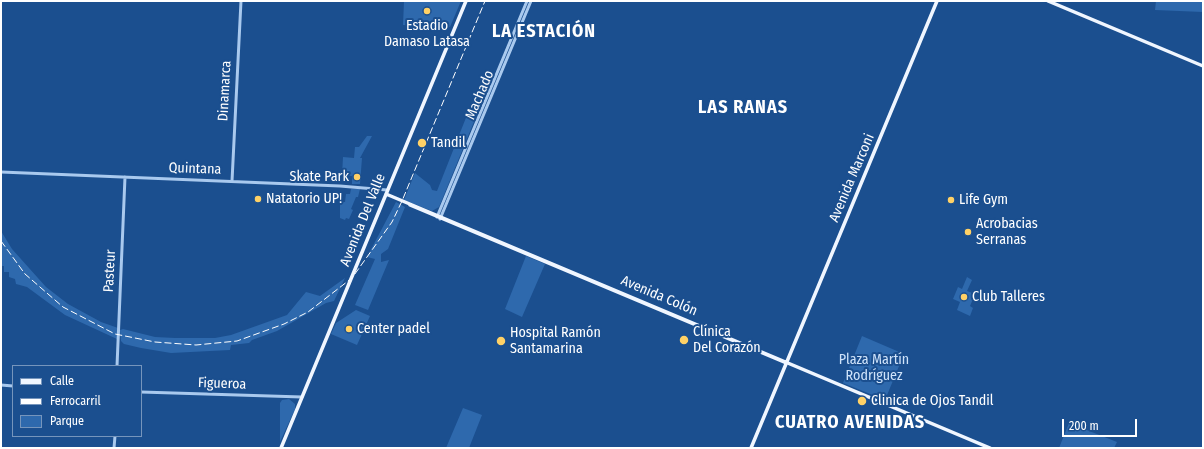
<!DOCTYPE html>
<html>
<head>
<meta charset="utf-8">
<style>
  body { margin:0 }
  #map { position:relative; width:1204px; height:449px; overflow:hidden; background:#1b4f8f; font-family:"Fira Sans Condensed",sans-serif }
  canvas { display:block }
  .frame { position:absolute; inset:0; border:2px solid #fff; pointer-events:none }
  .legend { position:absolute; left:12px; top:365px; width:130px; height:72px; box-sizing:border-box; background:#1b4f8f; border:1px solid #7695bc; margin:0; padding:5px 7px; list-style:none; font-size:12px; color:#fff }
  .legend li { display:flex; align-items:center; gap:8px; height:20px }
  .legend b { width:20px; border:1px solid #7695bc }
  .scale { position:absolute; left:1062px; top:419px; width:75px; height:18px; box-sizing:border-box; border:2px solid #fff; border-top:0; padding-left:5px; font-size:12px; line-height:14px; white-space:nowrap; color:#fff; -webkit-text-stroke:3px #1b4f8f; paint-order:stroke }
</style>
</head>
<body>
<div id="map">
<canvas width="1204" height="449"></canvas>
<div class="frame"></div>
<ul class="legend">
<li><b style="height:5px;background:#f0f6ff"></b>Calle</li>
<li><b style="height:5px;background:#fff"></b>Ferrocarril</li>
<li><b style="height:11px;background:#2e69ad"></b>Parque</li>
</ul>
<div class="scale">200 m</div>
</div>
<script>
const ctx = document.querySelector('canvas').getContext('2d');
ctx.lineJoin = 'round';
function fill(path, color) { ctx.fillStyle = color; ctx.fill(path, 'evenodd'); }
const toPath = rows => new Path2D(rows.map(r => 'M' + r).join(''));
function trace(path, color, width, dash) { ctx.strokeStyle = color; ctx.lineWidth = width; ctx.lineCap = dash ? 'butt' : 'round'; ctx.setLineDash(dash || []); ctx.stroke(path); }
function write(font, color, halo, rows, align = 'center') {
  ctx.font = font + ' "Fira Sans Condensed",sans-serif'; ctx.lineWidth = 4; ctx.setLineDash([]); ctx.textBaseline = 'middle'; ctx.strokeStyle = halo; ctx.fillStyle = color; for (const [text, x, y, turn = 0] of rows) {
    ctx.save(); ctx.translate(x, y); ctx.rotate((+turn || 0) * Math.PI / 180); ctx.textAlign = isNaN(turn) ? turn : align; if (halo) ctx.strokeText(text, 0, 0); ctx.fillText(text, 0, 0); ctx.restore();
  }
}
fill(toPath([
  [404,1,461,1,450,27,403,25],
  [1156,1,1203,1,1203,12,1155,10],
  [471,105,480,107,439,207,432,211,404,200,415,173,430,185,432,190,437,191],
  [367,136,372,136,360,158,362,158,360,184,352,184,352,176,342,175,343,157,354,158,355,147,359,147],
  [351,189,360,189,358,197,356,197,351,209,353,210,349,219,346,218,345,220,340,218,340,202,345,202,346,194,350,194],
  [396,202,405,207,388,249,381,254,381,262,389,260,368,310,355,305,375,259,367,257],
  [1,231,12,249,46,287,68,304,101,322,118,328,117,339,65,315,27,287,16,284,15,279,9,277,9,272,4,272,4,266,1,266],
  [526,256,545,264,522,317,505,309],
  [967,277,972,280,967,291,975,294,970,306,973,308,970,316,957,310,960,302,953,299,958,287,962,289],
  [345,278,334,301,326,303,277,331,252,340,249,343,231,345,230,350,171,353,141,348,124,344,121,341,120,330,123,329,155,337,175,338,215,338,231,335,287,315,306,292,320,296],
  [356,310,370,316,357,345,331,334,336,323],
  [862,336,904,354,885,400,843,383],
  [289,399,295,404,295,409,280,442,280,403,282,400],
  [463,408,482,415,469,448,446,448],
  [1069,423,1117,442,1114,448,1059,448]
]), '#2e69ad');
trace(toPath([
  [1,172,340,186,387,190],
  [232,181,241,1],
  [437,217,527,1],
  [440,219,531,1],
  [117,366,125,177],
  [1,385,13,386],
  [141,392,302,397],
  [114,448,115,436]
]), '#a9c9ee', 3);
trace(toPath([
  [1048,1,1203,66],
  [386,194,990,448],
  [410,205,784,362],
  [281,448,466,1],
  [751,448,937,1]
]), '#f0f6ff', 3.5);
trace(toPath([
  [1,241,25,274,63,307,115,334,155,342,196,345,237,341,284,324,308,312,352,278,392,222,402,201,485,1]
]), '#fff', 1, [7, 3]);
for (const [x, y, r, color] of [
  [427,11,4,"#ffd166"],
  [422,143,5,"#ffd166"],
  [357,177,4,"#ffd166"],
  [258,199,4,"#ffd166"],
  [951,200,4,"#ffd166"],
  [968,232,4,"#ffd166"],
  [964,297,4,"#ffd166"],
  [349,329,4,"#ffd166"],
  [684,340,5,"#ffd166"],
  [501,341,5,"#ffd166"],
  [862,401,5,"#ffd166"]
]) { const dot = new Path2D(); dot.arc(x, y, r, 0, 2 * Math.PI); ctx.fillStyle = color; ctx.fill(dot); trace(dot, '#1b4f8f', 1.5); }
write('14px', '#fff', '#1b4f8f', [
  ["Estadio",427,26,"center"],
  ["Damaso Latasa",427,42,"center"],
  ["Tandil",431,143],
  ["Skate Park",349,177,"right"],
  ["Natatorio UP!",266,199],
  ["Life Gym",959,200],
  ["Acrobacias",976,224],
  ["Serranas",976,240],
  ["Club Talleres",972,297],
  ["Center padel",357,329],
  ["Clínica",693,332],
  ["Del Corazón",693,348],
  ["Hospital Ramón",510,333],
  ["Santamarina",510,349],
  ["Clinica de Ojos Tandil",871,401]
], 'left');
write('14px', '#fff', '#1b4f8f', [
  ["Dinamarca",225,91,-87],
  ["Machado",480,95,-67],
  ["Quintana",195,169,2],
  ["Avenida Marconi",852,178,-67],
  ["Avenida Del Valle",363,220,-68],
  ["Pasteur",110,271,-87],
  ["Avenida Colón",659,296,23],
  ["Figueroa",222,384,2]
]);
write('14px', '#cfe3fa', '#1b4f8f', [
  ["Plaza Martín",874,360],
  ["Rodríguez",874,376]
]);
ctx.letterSpacing = '1px';
write('bold 18px', '#fff', '#1b4f8f', [
  ["LA ESTACIÓN",544,32],
  ["LAS RANAS",743,108],
  ["CUATRO AVENIDAS",850,423]
]);
ctx.letterSpacing = '0px';
</script>
</body>
</html>
